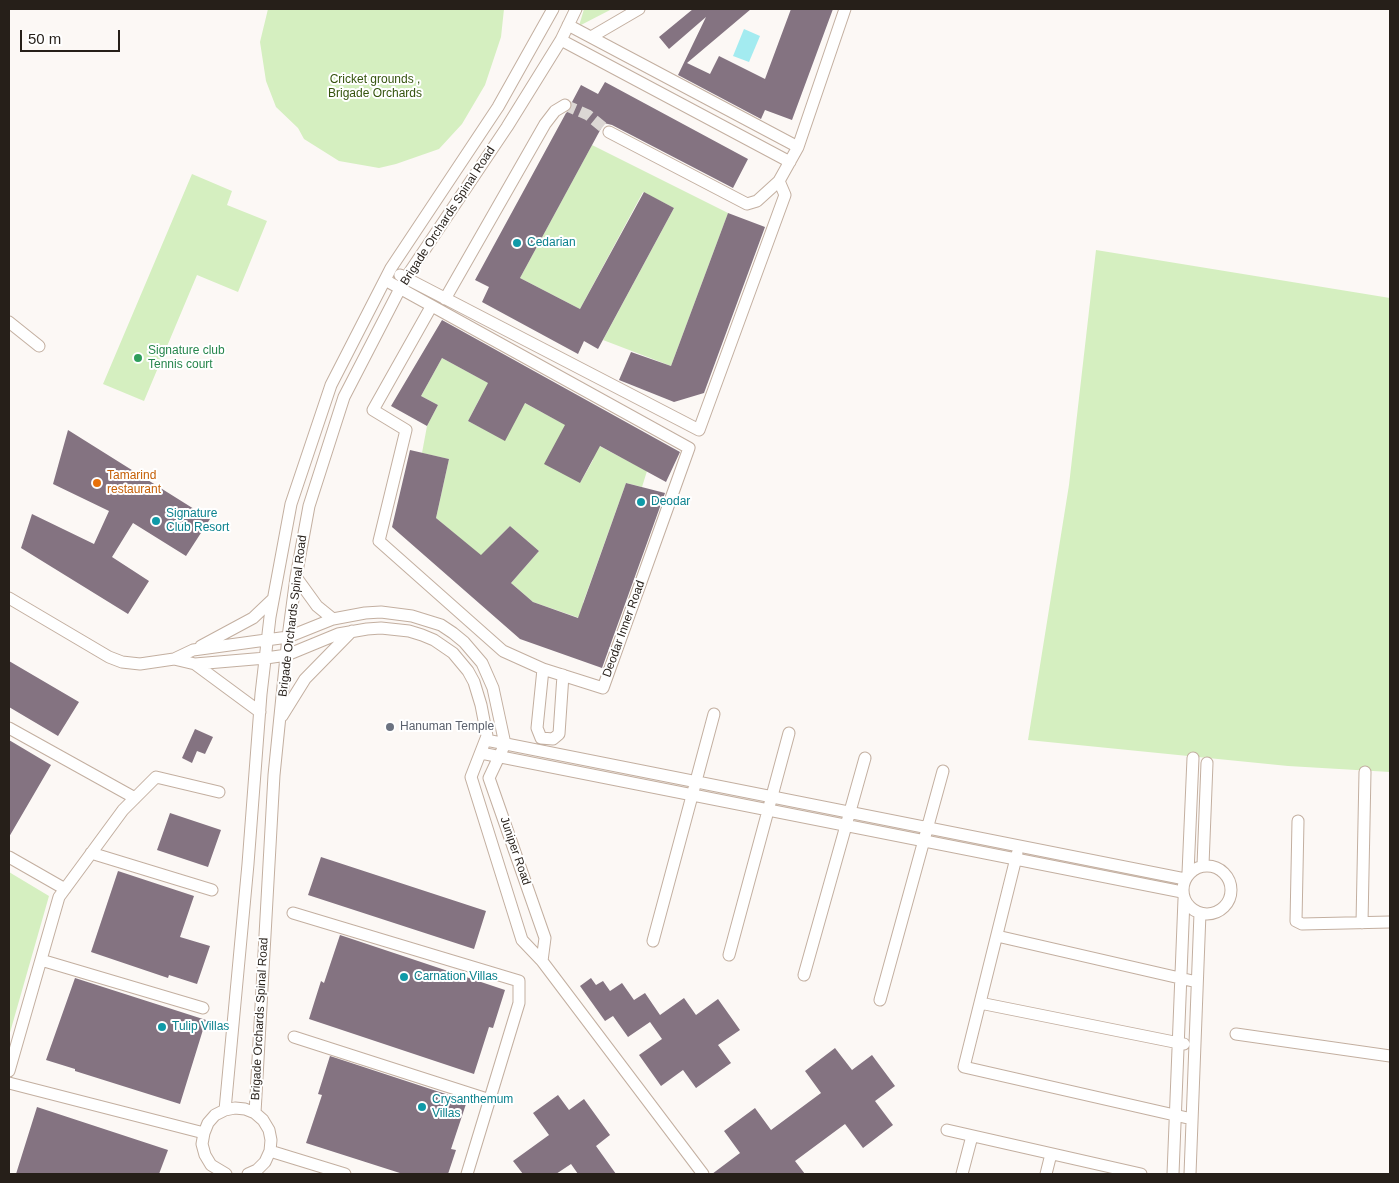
<!DOCTYPE html>
<html>
<head>
<meta charset="utf-8">
<style>
  body { margin:0 }
  #map { position:relative; width:1399px; height:1183px; overflow:hidden; background:#fcf8f5; font-family:Arial,sans-serif }
  canvas { display:block }
  .frame { position:absolute; inset:0; border:10px solid #261f19; pointer-events:none }
  .scale { position:absolute; left:20px; top:30px; width:100px; height:22px; box-sizing:border-box; border:2px solid #261f19; border-top:0; padding-left:6px; font-size:15px; line-height:18px; white-space:nowrap; color:#261f19; -webkit-text-stroke:4px #fff; paint-order:stroke }
</style>
</head>
<body>
<div id="map">
<canvas width="1399" height="1183"></canvas>
<div class="frame"></div>
<div class="scale">50 m</div>
</div>
<script>
const ctx = document.querySelector('canvas').getContext('2d');
ctx.lineJoin = 'round';
function fill(path, color) { ctx.fillStyle = color; ctx.fill(path, 'evenodd'); }
const toPath = rows => new Path2D(rows.map(r => 'M' + r).join(''));
function trace(path, color, width, dash) { ctx.strokeStyle = color; ctx.lineWidth = width; ctx.lineCap = dash ? 'butt' : 'round'; ctx.setLineDash(dash || []); ctx.stroke(path); }
function write(font, color, halo, rows, align = 'center') {
  ctx.font = font + ' Arial,sans-serif'; ctx.lineWidth = 4; ctx.setLineDash([]); ctx.textBaseline = 'middle'; ctx.strokeStyle = halo; ctx.fillStyle = color; for (const [text, x, y, turn = 0] of rows) {
    ctx.save(); ctx.translate(x, y); ctx.rotate((+turn || 0) * Math.PI / 180); ctx.textAlign = isNaN(turn) ? turn : align; if (halo) ctx.strokeText(text, 0, 0); ctx.fillText(text, 0, 0); ctx.restore();
  }
}
fill(toPath([
  [268,9,504,9,501,37,485,85,462,124,439,149,396,164,379,168,339,161,304,139,298,128,276,107,266,81,260,42],
  [584,9,612,9,579,26],
  [592,145,728,213,671,366,603,340,674,208,643,192,580,309,520,278],
  [192,174,232,191,227,205,267,221,238,292,197,275,144,401,103,384],
  [1096,250,1390,298,1390,772,1288,766,1028,740,1069,485],
  [442,358,505,392,496,407,480,398,468,421,505,440,519,400,575,430,580,483,593,460,579,452,586,439,647,471,642,487,626,483,583,603,591,622,533,602,511,583,539,551,510,526,492,544,501,554,492,565,436,518,449,459,422,453,427,426,438,405,421,396],
  [9,872,49,896,9,1036]
]), '#d5efc0');
fill(toPath([
  [744,29,760,36,749,62,733,56]
]), '#a3ebf0');
fill(toPath([
  [693,9,751,9,687,63,710,74,719,56,765,79,791,9,833,9,792,120,765,110,761,119,678,75,706,17,669,49,659,37],
  [605,82,748,159,733,188,612,125,604,123,520,278,580,309,644,192,674,208,598,349,584,341,578,354,482,302,489,287,475,280,566,113,572,108,572,102,581,85,598,94],
  [728,213,765,227,704,393,674,402,619,380,631,352,671,366],
  [442,320,680,452,666,482,600,446,580,483,544,464,565,425,525,403,505,441,468,421,488,383,442,358,421,396,438,405,427,426,391,406],
  [68,430,210,519,186,556,133,523,112,557,149,581,128,614,21,548,32,514,94,544,109,511,53,484],
  [410,450,449,459,436,518,481,555,510,526,539,551,511,583,533,602,578,618,626,483,665,493,602,668,520,639,392,527],
  [9,661,79,702,58,736,9,707],
  [195,729,213,737,205,754,197,751,192,763,182,758],
  [9,740,51,765,9,837],
  [170,813,221,830,208,867,157,850],
  [321,857,486,911,474,949,308,895],
  [118,871,194,896,180,937,210,946,197,984,169,975,168,978,91,952],
  [340,935,505,990,493,1028,489,1027,474,1074,309,1019,321,981,324,983],
  [75,978,206,1020,180,1104,75,1071,75,1069,46,1060],
  [591,978,596,985,603,981,610,991,622,983,634,1000,645,993,660,1015,684,998,696,1015,718,999,740,1030,718,1045,731,1063,696,1088,683,1070,661,1086,639,1055,662,1039,650,1022,628,1037,613,1016,605,1021,580,986],
  [835,1048,852,1070,872,1055,895,1086,875,1101,893,1125,863,1148,845,1124,795,1161,805,1174,712,1174,740,1153,724,1131,755,1108,771,1130,821,1093,805,1071],
  [330,1056,467,1101,451,1149,456,1150,448,1174,403,1174,306,1143,322,1095,318,1094],
  [558,1095,569,1110,584,1099,610,1135,596,1146,616,1174,578,1174,571,1164,556,1174,523,1174,513,1161,549,1135,533,1113],
  [37,1107,168,1150,159,1174,16,1174]
]), '#847381');
trace(toPath([
  [565,105,588,115,609,132]
]), '#dcd7d4', 11, [11, 5.5]);
const street = toPath([
  [568,25,798,147],
  [591,37,639,9],
  [561,40,790,162],
  [609,132,747,204,757,201,779,181],
  [400,275,699,430,785,195,779,181,798,147,845,9],
  [385,280,689,448,603,688,543,669,503,651,379,541,406,430,373,410,431,307],
  [445,299,545,124,555,111,565,105],
  [9,322,39,346],
  [296,577,317,606,333,619],
  [9,598,109,657,122,662,140,664,174,659,193,650,288,637,333,619,365,613,381,612,412,616,441,625,453,633,464,642,482,663,493,688,505,744,489,778,545,938,542,961],
  [201,646,253,618,273,599],
  [174,659,195,664,266,658,287,655,338,634,367,629,381,628,409,631,422,635,434,640,453,653,468,671,474,682,481,705,487,736,471,777,522,940,542,961,703,1174],
  [195,664,260,712],
  [543,669,537,728,541,738,553,739,559,734,563,675],
  [282,716,305,679,352,631],
  [9,728,135,798],
  [486,740,1185,879],
  [481,753,1182,892],
  [1298,821,1296,921,1302,924,1390,922],
  [91,853,212,890],
  [1017,854,964,1067,1192,1119],
  [9,857,65,889],
  [1203,865,1207,763],
  '1183 890a24 24 0 1 1 48 0a24 24 0 1 1-48 0Z',
  [1188,873,1193,758],
  [293,913,519,981,519,1003,467,1174],
  [1362,923,1365,772],
  [997,936,1197,982],
  [653,941,714,714],
  [729,955,789,733],
  [41,960,203,1008],
  [804,975,865,758],
  [880,1000,943,771],
  [980,1003,1184,1044],
  [1236,1034,1390,1056],
  [294,1037,490,1100],
  [9,1071,59,897,123,810,156,777,219,792],
  [9,1083,204,1133],
  [225,1110,248,864,261,694,270,617,291,504,331,385,391,268,498,107,553,9],
  [255,1113,274,775,288,637,296,577,309,506,344,397,405,279,507,127,561,40,576,9],
  [947,1130,1141,1174],
  [270,1151,345,1174],
  [226,1174,211,1165,205,1155,202,1144,204,1133,208,1123,215,1115,225,1110,235,1108,245,1109,255,1113,263,1120,269,1130,271,1140,270,1151,265,1162,257,1170,248,1174],
  [962,1174,972,1136],
  [1046,1174,1051,1154],
  [1173,1174,1184,899],
  [1190,1174,1200,913]
]);
trace(street, '#c3afa0', 13);
trace(street, '#fff', 11);
for (const [x, y, r, color] of [
  [517,243,5,"#0f9aa8"],
  [138,358,5,"#2e9e5b"],
  [97,483,5,"#e8710a"],
  [641,502,5,"#0f9aa8"],
  [156,521,5,"#0f9aa8"],
  [390,727,5,"#6b7280"],
  [404,977,5,"#0f9aa8"],
  [162,1027,5,"#0f9aa8"],
  [422,1107,5,"#0f9aa8"]
]) { const dot = new Path2D(); dot.arc(x, y, r, 0, 2 * Math.PI); ctx.fillStyle = color; ctx.fill(dot); trace(dot, '#fff', 2); }
write('12px', '#35540e', '#fff', [
  ["Cricket grounds ,",375,80],
  ["Brigade Orchards",375,94]
]);
write('12px', '#261f19', '#fff', [
  ["Brigade Orchards Spinal Road",448,216,-57],
  ["Brigade Orchards Spinal Road",293,616,-83],
  ["Deodar Inner Road",624,629,-70],
  ["Juniper Road",515,851,71],
  ["Brigade Orchards Spinal Road",260,1019,-87]
]);
write('12px', '#0d838f', '#fff', [
  ["Cedarian",527,243],
  ["Deodar",651,502],
  ["Signature",166,514],
  ["Club Resort",166,528],
  ["Carnation Villas",414,977],
  ["Tulip Villas",172,1027],
  ["Crysanthemum",432,1100],
  ["Villas",432,1114]
], 'left');
write('12px', '#27864d', '#fff', [
  ["Signature club",148,351],
  ["Tennis court",148,365]
], 'left');
write('12px', '#c56008', '#fff', [
  ["Tamarind",107,476],
  ["restaurant",107,490]
], 'left');
write('12px', '#5b616d', '#fff', [
  ["Hanuman Temple",400,727]
], 'left');
</script>
</body>
</html>
